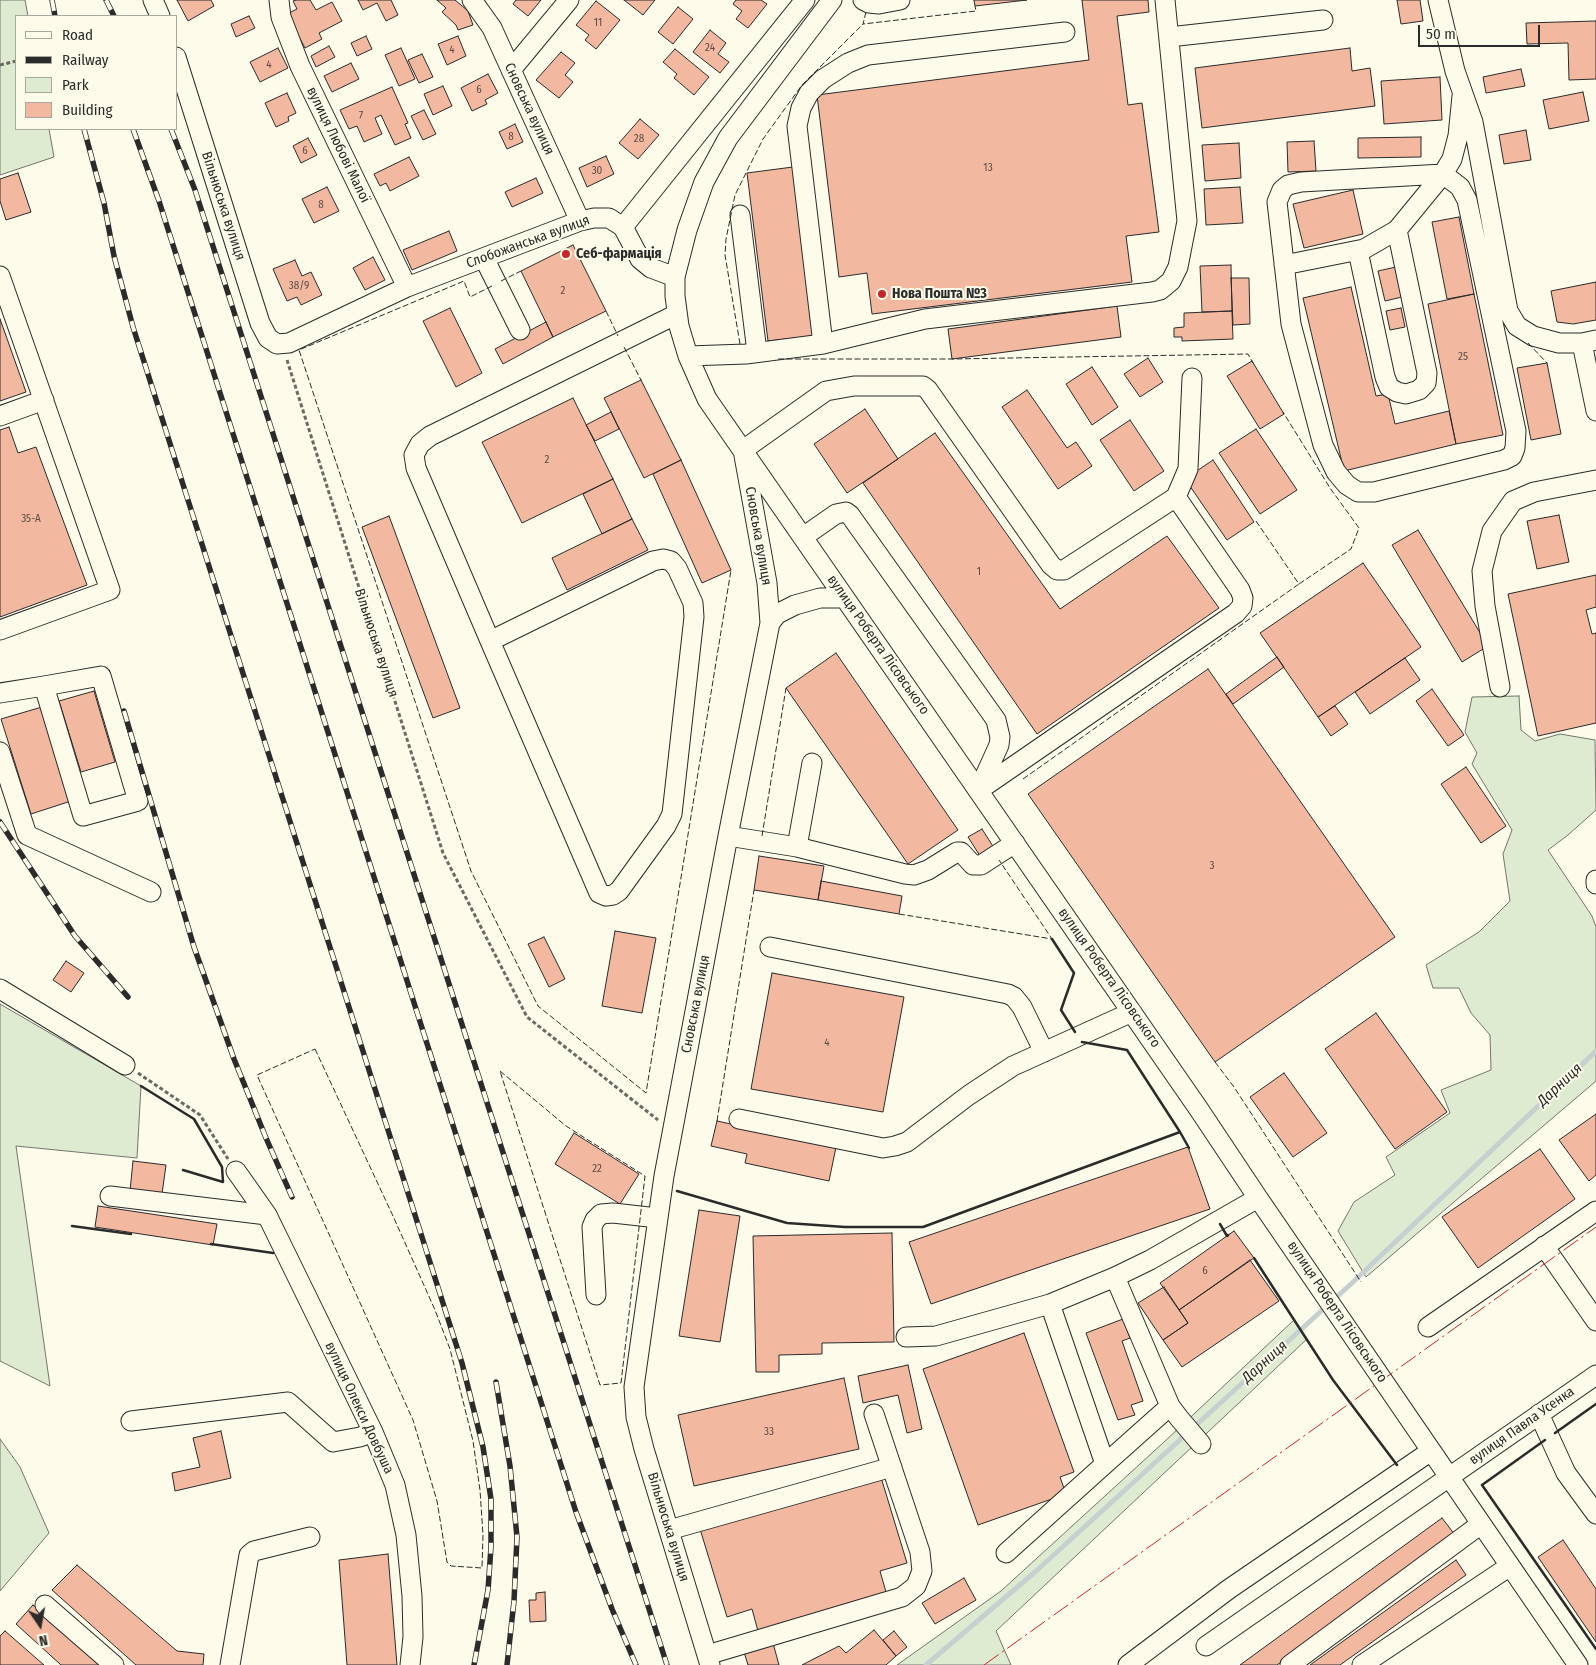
<!DOCTYPE html>
<html>
<head>
<meta charset="utf-8">
<style>
  body { margin:0 }
  #map { position:relative; width:1596px; height:1665px; overflow:hidden; background:#fdfbea; font-family:"Fira Sans Condensed",sans-serif }
  canvas { display:block }
  .legend { position:absolute; left:15px; top:15px; width:162px; height:115px; box-sizing:border-box; background:#fdfbea; border:1px solid #a9a89e; margin:0; padding:6px 9px; list-style:none; font-size:15px; color:#2b2b2b }
  .legend li { display:flex; align-items:center; gap:10px; height:25px }
  .legend b { width:25px; border:1px solid #a9a89e }
  .north { position:absolute; left:15px; top:1600px; width:50px; height:50px; -webkit-text-stroke:4px #fdfbea; paint-order:stroke; rotate:168deg; font-size:14px; font-weight:700; line-height:20px; text-align:center; color:#2b2b2b }
  .north::after { content:''; display:block; margin:auto; width:18px; height:22px; background:#2b2b2b; clip-path:polygon(50% 0,100% 100%,50% 72%,0 100%) }
  .scale { position:absolute; left:1418px; top:25px; width:122px; height:22px; box-sizing:border-box; border:2px solid #2b2b2b; border-top:0; padding-left:6px; font-size:15px; line-height:18px; white-space:nowrap; color:#2b2b2b; -webkit-text-stroke:4px #fdfbea; paint-order:stroke }
</style>
</head>
<body>
<div id="map">
<canvas width="1596" height="1665"></canvas>
<ul class="legend">
<li><b style="height:6px;background:#fdfbea"></b>Road</li>
<li><b style="height:6px;background:#2b2b2b"></b>Railway</li>
<li><b style="height:14px;background:#deebd1"></b>Park</li>
<li><b style="height:14px;background:#f2b8a0"></b>Building</li>
</ul>
<div class="north">N</div>
<div class="scale">50 m</div>
</div>
<script>
const ctx = document.querySelector('canvas').getContext('2d');
ctx.lineJoin = 'round';
function fill(path, color) { ctx.fillStyle = color; ctx.fill(path, 'evenodd'); }
const toPath = rows => new Path2D(rows.map(r => 'M' + r).join(''));
function trace(path, color, width, dash) { ctx.strokeStyle = color; ctx.lineWidth = width; ctx.lineCap = dash ? 'butt' : 'round'; ctx.setLineDash(dash || []); ctx.stroke(path); }
function write(font, color, halo, rows, align = 'center') {
  ctx.font = font + ' "Fira Sans Condensed",sans-serif'; ctx.lineWidth = 4; ctx.setLineDash([]); ctx.textBaseline = 'middle'; ctx.strokeStyle = halo; ctx.fillStyle = color; for (const [text, x, y, turn = 0] of rows) {
    ctx.save(); ctx.translate(x, y); ctx.rotate((+turn || 0) * Math.PI / 180); ctx.textAlign = isNaN(turn) ? turn : align; if (halo) ctx.strokeText(text, 0, 0); ctx.fillText(text, 0, 0); ctx.restore();
  }
}
const green = toPath([
  [0,0,25,0,28,16,16,16,16,129,49,129,54,157,0,175,0,0],
  [1519,696,1521,730,1535,741,1560,734,1595,740,1596,810,1568,835,1548,850,1592,916,1596,927,1596,1081,1366,1277,1338,1231,1354,1202,1395,1175,1386,1157,1450,1113,1441,1090,1491,1070,1490,1035,1471,1013,1459,988,1433,988,1426,965,1479,932,1510,901,1503,854,1512,830,1472,764,1477,753,1465,732,1472,697,1519,696],
  [0,1004,141,1086,137,1158,16,1146,50,1386,0,1361,0,1004],
  [1294,1320,1307,1339,996,1631,1011,1665,897,1665,1001,1591,1164,1442,1294,1320],
  [0,1439,20,1467,49,1533,0,1591,0,1439]
]);
fill(green, '#deebd1');
trace(green, '#74746e', 1);
trace(toPath([
  [926,1665,1035,1572,1352,1283,1596,1051]
]), '#c7d0d0', 5);
const building = toPath([
  [177,0,211,0,214,6,188,21,177,0],
  [296,0,310,0,316,10,332,2,342,21,319,33,322,39,305,48,287,14,297,9,293,1,296,0],
  [358,0,391,0,398,15,386,21,377,3,363,10,358,0],
  [437,0,455,0,468,11,473,25,458,30,456,25,442,12,446,8,437,0],
  [516,0,541,0,528,16,513,4,516,0],
  [624,0,655,0,643,15,624,0],
  [736,0,761,0,767,4,748,28,736,19,742,11,733,4,736,0],
  [974,0,1027,0,975,6,974,0],
  [1082,0,1148,0,1149,12,1117,16,1128,105,1142,103,1159,232,1126,236,1132,282,872,314,867,273,839,277,817,95,1089,60,1082,0],
  [1397,0,1420,0,1423,21,1401,24,1397,0],
  [596,1,620,20,596,49,585,40,589,35,576,25,596,1],
  [678,7,693,19,673,44,658,32,678,7],
  [249,16,255,28,236,37,231,24,249,16],
  [1596,21,1596,79,1569,80,1568,43,1527,44,1526,23,1596,21],
  [710,30,726,43,718,54,729,62,720,73,693,52,710,30],
  [366,36,372,49,357,56,351,43,366,36],
  [458,36,466,56,447,65,438,44,458,36],
  [329,46,335,57,316,67,311,56,329,46],
  [278,48,288,68,260,82,250,62,278,48],
  [401,48,415,79,399,86,385,55,401,48],
  [1350,48,1352,71,1370,68,1375,106,1202,128,1195,68,1350,48],
  [675,49,709,77,694,95,674,78,677,74,663,62,675,49],
  [561,52,575,63,565,75,573,82,559,98,536,80,561,52],
  [422,54,433,77,419,83,408,60,422,54],
  [351,63,359,79,332,92,324,76,351,63],
  [1521,69,1525,86,1486,93,1483,77,1521,69],
  [488,74,498,93,485,100,487,104,472,111,461,88,488,74],
  [1440,77,1442,120,1384,124,1381,81,1440,77],
  [443,86,452,106,433,115,424,94,443,86],
  [392,87,408,123,405,124,411,138,395,145,381,115,375,118,382,134,364,142,357,126,349,129,340,110,392,87],
  [1583,92,1589,121,1549,129,1543,100,1583,92],
  [287,93,296,113,288,117,289,121,276,127,265,103,287,93],
  [424,110,436,134,423,140,411,116,424,110],
  [640,119,659,135,638,159,619,143,640,119],
  [515,124,523,142,507,149,499,132,515,124],
  [1526,130,1531,160,1504,164,1499,135,1526,130],
  [1421,137,1421,157,1358,158,1358,138,1421,137],
  [308,138,317,155,301,163,293,146,308,138],
  [1314,141,1316,171,1288,172,1287,142,1314,141],
  [1239,143,1241,178,1205,181,1202,145,1239,143],
  [606,156,614,174,587,187,579,168,606,156],
  [409,157,419,176,390,191,386,183,380,186,374,174,409,157],
  [793,167,814,336,768,341,747,173,793,167],
  [18,173,31,212,6,220,0,201,0,179,18,173],
  [536,178,543,193,512,207,505,192,536,178],
  [327,187,339,211,314,223,302,199,327,187],
  [1240,187,1243,223,1206,225,1204,189,1240,187],
  [1353,190,1363,234,1304,248,1293,204,1353,190],
  [1459,217,1474,294,1447,299,1432,222,1459,217],
  [449,231,457,251,412,270,403,250,449,231],
  [573,245,606,311,553,337,521,271,573,245],
  [373,257,385,280,365,290,353,268,373,257],
  [295,260,302,276,311,272,322,295,301,305,297,297,287,301,273,269,295,260],
  [1231,265,1232,311,1202,312,1200,266,1231,265],
  [1396,267,1402,297,1385,301,1378,271,1396,267],
  [1231,278,1249,278,1250,324,1233,325,1231,278],
  [1596,282,1596,320,1573,324,1557,322,1551,291,1596,282],
  [1351,287,1376,396,1388,394,1395,424,1449,411,1456,444,1344,471,1303,298,1351,287],
  [1474,294,1503,435,1456,444,1428,304,1474,294],
  [1117,306,1121,337,952,359,948,329,1117,306],
  [450,308,482,373,456,387,423,321,450,308],
  [1401,308,1405,327,1390,330,1386,311,1401,308],
  [1232,311,1233,339,1182,341,1182,337,1174,337,1174,328,1184,327,1184,313,1232,311],
  [0,319,26,392,0,401,0,319],
  [546,322,553,337,503,364,495,349,546,322],
  [1148,358,1163,382,1140,397,1124,374,1148,358],
  [1252,361,1284,414,1260,429,1227,376,1252,361],
  [1547,363,1561,434,1531,440,1517,368,1547,363],
  [1092,367,1118,407,1092,425,1066,384,1092,367],
  [641,380,681,460,644,478,604,398,641,380],
  [1027,390,1067,448,1076,442,1092,466,1058,489,1002,407,1027,390],
  [573,398,613,479,522,523,482,442,573,398],
  [865,409,898,459,847,493,814,444,865,409],
  [611,412,619,429,595,441,586,425,611,412],
  [1130,420,1164,471,1134,491,1100,440,1130,420],
  [9,427,18,453,36,447,87,585,0,617,0,430,9,427],
  [1256,429,1297,490,1260,514,1219,453,1256,429],
  [935,433,1060,609,1167,536,1219,608,1037,734,863,483,935,433],
  [681,460,731,570,702,583,653,474,681,460],
  [1213,460,1254,522,1227,540,1185,479,1213,460],
  [613,479,632,519,602,534,583,494,613,479],
  [1559,515,1569,562,1537,569,1527,521,1559,515],
  [389,516,460,708,433,718,362,527,389,516],
  [632,519,648,550,567,590,552,558,632,519],
  [1418,530,1488,646,1462,662,1392,545,1418,530],
  [1363,563,1421,647,1318,717,1260,633,1363,563],
  [1596,575,1596,607,1586,610,1592,634,1596,633,1596,723,1538,736,1508,594,1596,575],
  [836,653,958,830,908,864,786,688,836,653],
  [1277,657,1284,667,1233,704,1226,694,1277,657],
  [1405,658,1420,680,1370,714,1355,692,1405,658],
  [1208,669,1395,937,1215,1062,1028,794,1208,669],
  [1432,689,1464,735,1448,746,1416,701,1432,689],
  [94,691,115,762,81,772,59,701,94,691],
  [1335,706,1348,724,1331,736,1318,717,1335,706],
  [42,707,71,801,31,814,1,719,42,707],
  [1466,767,1506,826,1481,843,1441,784,1466,767],
  [982,829,994,848,980,856,968,837,982,829],
  [759,856,824,866,818,900,754,890,759,856],
  [821,881,902,896,899,914,818,900,821,881],
  [615,931,656,938,642,1013,602,1006,615,931],
  [544,937,565,979,549,987,528,944,544,937],
  [66,961,84,973,71,992,53,980,66,961],
  [772,973,904,997,883,1112,751,1089,772,973],
  [1376,1013,1447,1112,1395,1149,1325,1049,1376,1013],
  [1284,1073,1327,1133,1293,1157,1250,1097,1284,1073],
  [1596,1114,1596,1175,1589,1181,1559,1140,1596,1114],
  [717,1121,836,1147,829,1181,745,1163,747,1154,711,1146,717,1121],
  [574,1133,639,1174,620,1204,555,1164,574,1133],
  [1188,1147,1210,1209,931,1304,909,1242,1188,1147],
  [1540,1149,1575,1199,1478,1268,1442,1217,1540,1149],
  [133,1161,166,1165,162,1194,130,1191,133,1161],
  [98,1206,217,1224,213,1245,95,1227,98,1206],
  [699,1210,740,1216,720,1342,679,1336,699,1210],
  [1234,1231,1254,1258,1179,1310,1160,1283,1234,1231],
  [892,1233,894,1342,822,1343,822,1354,779,1355,779,1372,756,1372,753,1236,892,1233],
  [1250,1260,1279,1301,1182,1367,1163,1340,1188,1323,1179,1310,1250,1260],
  [1164,1287,1188,1323,1163,1340,1138,1303,1164,1287],
  [1123,1319,1130,1338,1122,1341,1143,1401,1131,1405,1135,1415,1118,1420,1086,1333,1123,1319],
  [1024,1333,1074,1472,1060,1477,1066,1494,978,1525,923,1369,1024,1333],
  [908,1365,922,1429,907,1433,898,1395,863,1403,858,1376,908,1365],
  [844,1378,859,1449,694,1486,678,1415,844,1378],
  [221,1431,231,1478,175,1491,172,1473,200,1467,193,1438,221,1431],
  [880,1474,907,1563,880,1571,886,1592,758,1631,752,1609,727,1617,700,1529,880,1474],
  [1442,1518,1455,1535,1277,1665,1240,1665,1442,1518],
  [1563,1540,1596,1589,1596,1642,1538,1557,1563,1540],
  [388,1554,397,1665,347,1665,339,1560,388,1554],
  [1456,1560,1466,1575,1340,1665,1310,1665,1456,1560],
  [77,1565,177,1651,204,1654,203,1665,136,1665,52,1590,77,1565],
  [964,1578,976,1600,935,1624,922,1603,964,1578],
  [545,1592,546,1621,530,1622,529,1600,536,1600,536,1593,545,1592],
  [33,1605,100,1665,61,1665,16,1624,33,1605],
  [874,1630,896,1656,886,1665,802,1665,839,1646,846,1653,874,1630],
  [5,1631,44,1665,0,1665,0,1636,5,1631],
  [894,1631,907,1647,896,1656,883,1640,894,1631],
  [773,1643,779,1665,748,1665,744,1652,773,1643]
]);
fill(building, '#f2b8a0');
trace(building, '#2b2b2b', 1);
const minor = toPath([
  [153,0,160,16],
  [279,0,281,17,300,66,407,287],
  [472,0,492,28,580,221],
  [832,0,728,138,704,182,687,230,675,277,675,296,679,326,688,356,707,399,1198,1108,1258,1198,1578,1665],
  [863,0,869,3,879,4,900,0],
  [1438,0,1455,71,1473,122,1508,311,1517,326,1533,336,1559,343,1582,343,1596,340],
  [1169,37,1323,20],
  [176,57,260,323,268,338,277,344,289,343,407,287,580,221,594,218,609,218,623,227,640,259,651,268,675,277],
  [511,70,569,0],
  [1443,174,1460,187,1467,200,1516,431,1515,448,1512,456,1504,460,1374,492,1358,492,1347,485,1336,472,1323,445,1291,324,1277,202,1282,190,1288,185,1301,182,1443,174],
  [740,215,757,352],
  [623,227,805,0],
  [1358,251,1385,377,1389,387,1397,392,1406,394,1419,390,1426,383,1427,373,1397,230],
  [484,258,520,330],
  [1284,265,1364,249,1397,230,1443,174,1452,159,1458,136,1462,96],
  [0,276,110,590,0,630],
  [1582,343,1596,411],
  [823,344,797,126,801,108,809,93,823,79,848,63,868,55,1065,32],
  [688,356,746,354,823,344,925,319,1152,292,1160,290,1165,286,1171,281,1178,267,1187,221,1165,0],
  [0,416,44,400],
  [803,537,836,514,846,512,850,515,996,720,1000,737,999,745,979,789],
  [770,623,777,614,795,605,820,598,844,598],
  [490,641,653,561,663,559,671,561,677,568,693,603,694,617,672,814,666,826,619,891,613,895,606,896,599,893,490,641,416,468,414,455,420,444,430,436,677,314],
  [1500,687,1485,606,1482,571,1492,531,1513,501,1534,492,1596,480],
  [0,693,44,686,101,676,138,801,83,816,44,686],
  [0,752,27,835,151,892],
  [979,790,1236,613,1242,606,1243,598,1240,590,1176,497],
  [728,836,797,847,905,874,914,875,928,870,957,852,961,852,973,865,981,865,1015,843],
  [797,847,812,763],
  [1596,880,1596,884],
  [770,947,1008,994,1014,997,1022,1007,1044,1052],
  [0,989,125,1065],
  [739,1119,883,1148,895,1146,907,1142,969,1095,1013,1066,1132,1012],
  [236,1171,267,1215,373,1432,395,1485,406,1535,412,1596,413,1637,410,1665],
  [110,1196,267,1215],
  [1544,1246,1596,1321],
  [596,1295,592,1227,595,1220,601,1214,613,1213,658,1218],
  [1050,1304,1105,1464,1170,1406,1115,1277],
  [1428,1327,1596,1211],
  [906,1337,936,1336,1050,1304,1115,1277,1150,1260,1258,1198],
  [1170,1406,1179,1418,1201,1444],
  [1539,1414,1566,1473,1596,1514],
  [131,1421,288,1402,333,1442,360,1437,373,1432],
  [669,1530,892,1467],
  [1006,1553,1105,1464],
  [45,1605,114,1665],
  [1206,1646,1596,1375],
  [707,1655,902,1597,916,1586,922,1571,920,1552,874,1414],
  [230,1665,249,1555,254,1551,310,1537],
  [710,1665,644,1449,636,1417,634,1387,664,1176,728,836,770,623,767,583,743,450,826,391,854,386,923,386,928,390,1051,565,1057,570,1064,570,1176,497,1188,469,1192,378],
  [1128,1665,1229,1589,1431,1451],
  [1290,1665,1481,1524],
  [1362,1665,1510,1566]
]);
trace(minor, '#2b2b2b', 21);
trace(toPath([
  [0,65,16,61],
  [287,360,443,853,527,1017,658,1120],
  [138,1073,200,1115,228,1159]
]), '#6a6964', 3, [4, 2.5]);
trace(minor, '#fdfbea', 19);
const rail = toPath([
  [52,0,55,16],
  [106,0,114,16],
  [84,129,104,203,114,256,133,327,462,1363,483,1447,491,1499,491,1547,488,1590,474,1665],
  [133,129,159,201,576,1512,612,1609,636,1665],
  [171,129,195,190,667,1665],
  [124,711,194,947,234,1059,266,1138,292,1197],
  [0,822,75,936,128,997],
  [496,1382,510,1466,517,1537,514,1601,507,1665]
]);
trace(rail, '#2b2b2b', 5.5);
trace(rail, '#fdfbea', 4, [11]);
trace(toPath([
  [866,12,863,24,976,11,975,6],
  [501,281,521,271],
  [492,286,470,297,464,281,299,350,471,871,538,1006,646,1093,731,570],
  [606,311,618,336],
  [1528,343,1547,363],
  [740,344,725,255,726,239,735,195,763,139,802,85,863,24],
  [624,347,641,380],
  [778,359,952,359,1248,354,1253,363],
  [1256,521,1299,584,1351,549,1359,528,1330,488,1283,412],
  [1023,779,1299,584],
  [762,836,786,688],
  [899,914,1052,939,999,860],
  [315,1049,393,1216,435,1310,450,1349,473,1441,480,1490,483,1535,482,1568,451,1566,447,1562,437,1501,413,1420,257,1075,315,1049],
  [1215,1062,1234,1087,1361,1282],
  [500,1071,566,1126,645,1176,621,1383,600,1385,500,1071],
  [717,1121,754,890]
]), '#2b2b2b', 1, [6, 2.5]);
trace(toPath([
  [1052,939,1074,973,1061,1010,1075,1032],
  [1082,1042,1127,1050,1180,1132],
  [141,1086,194,1119,222,1167,223,1182,183,1170],
  [677,1191,787,1223,845,1227,923,1227,1180,1132,1189,1148],
  [1220,1224,1227,1236,1228,1235],
  [72,1226,131,1234],
  [211,1244,273,1253],
  [1254,1258,1333,1380,1397,1465],
  [1555,1433,1596,1404],
  [1545,1440,1482,1485,1596,1649]
]), '#2b2b2b', 2.5);
trace(toPath([
  [984,1665,1596,1227]
]), '#c62828', 1, [18, 4, 2.5, 4]);
for (const [x, y, r, color] of [
  [566,254,5,"#c62828"],
  [882,294,5,"#c62828"]
]) { const dot = new Path2D(); dot.arc(x, y, r, 0, 2 * Math.PI); ctx.fillStyle = color; ctx.fill(dot); trace(dot, '#fdfbea', 2); }
write('11px', '#5d4e48', null, [
  ["11",598,23],
  ["24",710,48],
  ["4",452,50],
  ["4",269,65],
  ["6",479,90],
  ["7",361,116],
  ["8",511,137],
  ["28",639,139],
  ["6",305,151],
  ["13",988,168],
  ["30",597,171],
  ["8",321,205],
  ["38/9",299,286],
  ["2",563,291],
  ["25",1463,357],
  ["2",547,460],
  ["35-А",31,519],
  ["1",979,572],
  ["3",1212,866],
  ["4",827,1043],
  ["22",597,1169],
  ["6",1205,1271],
  ["33",769,1432]
]);
write('14px', '#2b2b2b', '#fdfbea', [
  ["Сновська вулиця",529,109,65],
  ["вулиця Любові Малої",338,145,64],
  ["Вільнюська вулиця",223,206,72],
  ["Слобожанська вулиця",528,242,-20],
  ["Сновська вулиця",758,536,80],
  ["Вільнюська вулиця",376,643,72],
  ["вулиця Роберта Лісовського",878,645,55],
  ["вулиця Роберта Лісовського",1109,978,55],
  ["Сновська вулиця",696,1004,-79],
  ["вулиця Роберта Лісовського",1337,1312,56],
  ["вулиця Олекси Довбуша",359,1408,65],
  ["вулиця Павла Усенка",1522,1426,-35],
  ["Вільнюська вулиця",668,1527,73]
]);
write('bold 14px', '#2b2b2b', '#fdfbea', [
  ["Себ-фармація",576,254],
  ["Нова Пошта №3",892,294]
], 'left');
write('italic 15px', '#2b2b2b', '#fdfbea', [
  ["Дарниця",1560,1085,-43],
  ["Дарниця",1265,1362,-42]
]);
</script>
</body>
</html>
